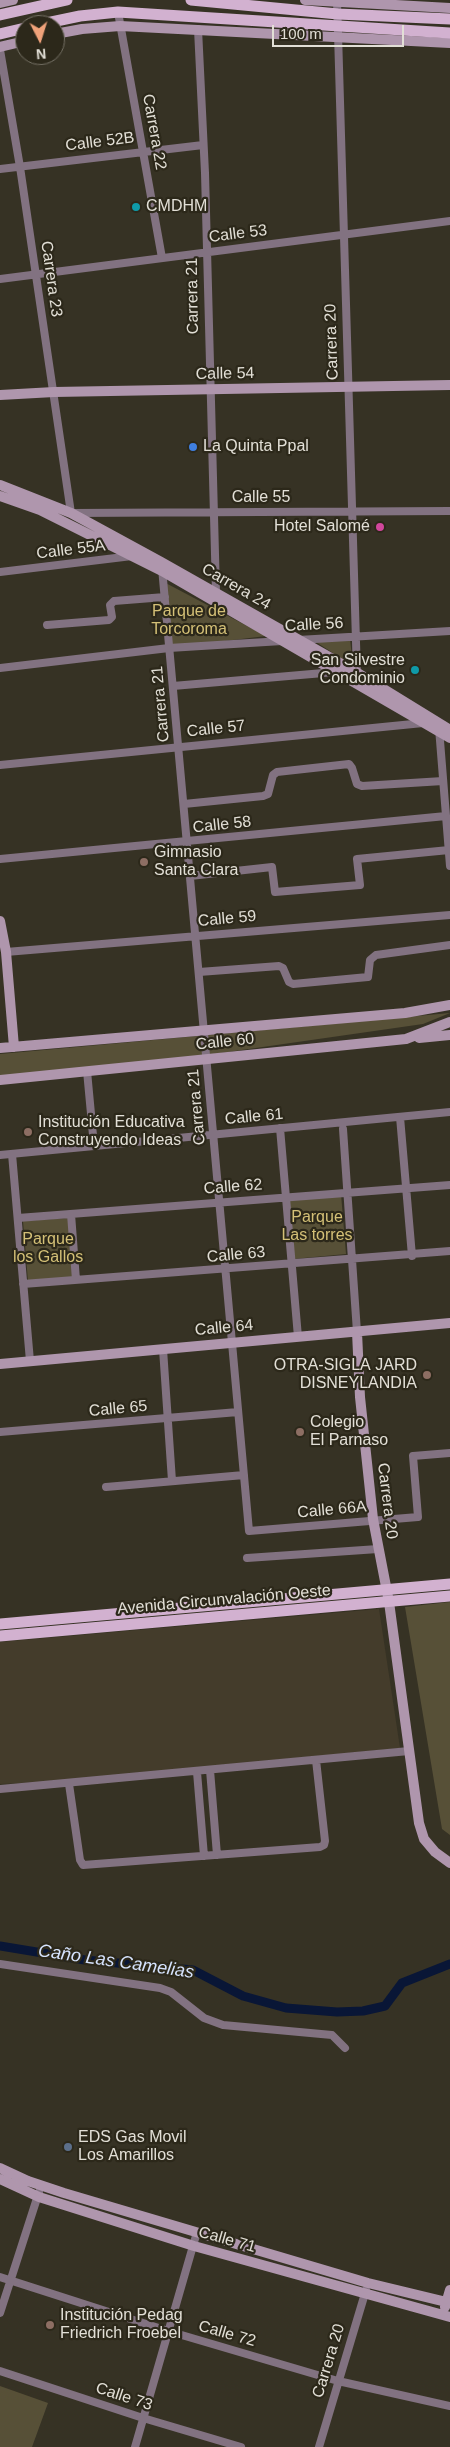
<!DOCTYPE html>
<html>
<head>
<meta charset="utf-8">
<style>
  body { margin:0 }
  #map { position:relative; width:450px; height:2447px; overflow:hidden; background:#363224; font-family:Arial,sans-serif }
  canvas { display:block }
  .north { position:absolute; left:15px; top:15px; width:50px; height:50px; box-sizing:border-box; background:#2c281a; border:1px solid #757165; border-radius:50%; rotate:175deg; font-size:14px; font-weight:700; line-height:20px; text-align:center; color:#e2dfd6 }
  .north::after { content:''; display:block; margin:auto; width:18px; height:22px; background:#f0a27a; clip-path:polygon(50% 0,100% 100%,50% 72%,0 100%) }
  .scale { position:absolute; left:272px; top:25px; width:132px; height:22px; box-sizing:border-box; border:2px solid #e2dfd6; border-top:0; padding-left:6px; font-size:15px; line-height:18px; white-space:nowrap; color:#e2dfd6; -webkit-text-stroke:4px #2c281a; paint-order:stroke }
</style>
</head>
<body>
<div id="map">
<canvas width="450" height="2447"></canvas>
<div class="north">N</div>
<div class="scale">100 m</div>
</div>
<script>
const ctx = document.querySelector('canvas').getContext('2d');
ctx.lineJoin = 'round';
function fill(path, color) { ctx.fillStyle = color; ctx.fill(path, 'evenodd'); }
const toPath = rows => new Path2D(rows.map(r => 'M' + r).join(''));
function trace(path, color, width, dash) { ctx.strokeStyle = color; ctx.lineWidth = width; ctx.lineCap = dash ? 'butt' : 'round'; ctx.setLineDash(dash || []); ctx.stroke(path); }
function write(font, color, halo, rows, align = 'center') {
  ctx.font = font + ' Arial,sans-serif'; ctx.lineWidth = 4.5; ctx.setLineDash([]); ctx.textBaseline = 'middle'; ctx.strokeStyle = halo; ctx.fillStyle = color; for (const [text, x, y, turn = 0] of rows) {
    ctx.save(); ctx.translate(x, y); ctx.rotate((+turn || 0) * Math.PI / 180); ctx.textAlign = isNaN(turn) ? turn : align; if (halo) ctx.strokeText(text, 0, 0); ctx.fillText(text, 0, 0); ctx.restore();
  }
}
fill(toPath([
  [379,1609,400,1748,62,1781,0,1784,0,1642]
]), '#443c2b');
fill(toPath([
  [160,580,266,636,167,648],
  [350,639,353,666,316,642],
  [450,1013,423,1024,207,1055,0,1077,0,1054],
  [341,1194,346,1254,293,1259,287,1200],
  [69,1218,74,1278,28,1281,23,1221],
  [450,1602,450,1835,442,1829,405,1607],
  [0,2386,48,2403,32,2447,0,2447]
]), '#575037');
trace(toPath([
  [0,1946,85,1960,193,1970,243,1996,286,2008,337,2012,363,2011,385,2006,402,1983,450,1964]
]), '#091636', 9);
trace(toPath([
  [337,0,357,675],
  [118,12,162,258],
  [198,29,205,173,216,592],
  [0,50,20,167,71,513,450,511],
  [0,169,203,145],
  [0,279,450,221],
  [162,568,249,1531,418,1517,413,1456,450,1453],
  [0,572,132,556],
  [47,625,109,620,112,617,110,605,114,601,165,597],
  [298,640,450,631],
  [0,668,169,648,282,641],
  [173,686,335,672],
  [439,728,450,866],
  [0,765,423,723],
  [184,804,263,796,268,794,273,775,277,772,349,764,352,768,357,784,362,786,443,781],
  [0,859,446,816],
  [190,876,272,867,275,892,360,885,357,859,449,850],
  [6,952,450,915],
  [199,972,279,966,283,968,289,982,293,984,368,977,370,960,376,955,450,945],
  [87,1071,94,1146],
  [400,1117,412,1256],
  [280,1128,298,1337],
  [343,1129,357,1332],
  [12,1154,30,1361],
  [0,1155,450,1112],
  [71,1214,76,1280],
  [18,1218,450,1185],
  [23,1284,450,1251],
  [163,1349,172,1481],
  [0,1432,238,1412],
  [106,1487,244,1475],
  [247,1558,378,1549],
  [210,1770,217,1855],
  [197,1772,204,1856],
  [69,1784,80,1860,83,1865,320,1847,324,1845,325,1841,316,1760],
  [0,1789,409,1751],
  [0,1964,160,1988,171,1992,204,2018,223,2025,332,2035,345,2048],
  [0,2277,168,2331,338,2381,450,2406],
  [0,2313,39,2192],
  [0,2371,143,2418,241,2447],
  [135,2447,197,2232],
  [319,2447,366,2290]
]), '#827281', 8);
trace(toPath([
  [305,0,450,8],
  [0,3,13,0],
  [55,34,82,29,120,26,450,43],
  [0,47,25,41],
  [0,395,54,392,450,385],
  [0,485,71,513,161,562,356,672,450,730],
  [0,496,40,510,162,571,450,738],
  [0,921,6,952,14,1047],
  [419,1038,450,1035],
  [0,1048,405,1013,450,1005],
  [0,1080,406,1039,450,1022],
  [357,1332,360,1397,373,1519,389,1602,419,1823,424,1839,435,1852,450,1863],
  [0,1364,450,1323],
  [0,2168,28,2181,64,2193,368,2283,450,2303],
  [0,2179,39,2197,194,2246,450,2317],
  [445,2307,450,2290]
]), '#af96ad', 10);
trace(toPath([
  [191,0,338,14,450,19],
  [0,15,67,0],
  [37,25,80,16,118,12,450,33],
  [0,34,25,28],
  [0,1624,450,1584],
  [0,1636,450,1596]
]), '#d2b1d0', 11);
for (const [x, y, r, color] of [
  [136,207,5,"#0f9aa8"],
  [193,447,5,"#3f7fe0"],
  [380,527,5,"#d1479c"],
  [415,670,5,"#0f9aa8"],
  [144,862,5,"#8d6e63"],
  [28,1132,5,"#8d6e63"],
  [427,1375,5,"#8d6e63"],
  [300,1432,5,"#8d6e63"],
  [68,2147,5,"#5c6f8a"],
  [50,2325,5,"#8d6e63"]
]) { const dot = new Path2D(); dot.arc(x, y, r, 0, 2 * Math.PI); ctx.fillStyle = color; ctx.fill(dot); trace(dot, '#2c281a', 2); }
write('16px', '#e2dfd6', '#2c281a', [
  ["Carrera 22",154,132,80],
  ["Calle 52B",100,142,-7],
  ["Calle 53",238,234,-7],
  ["Carrera 23",51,279,82],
  ["Carrera 21",193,296,-91],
  ["Carrera 20",332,342,-92],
  ["Calle 54",225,374,-1],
  ["Calle 55",261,498],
  ["Calle 55A",71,550,-7],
  ["Carrera 24",236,587,30],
  ["Calle 56",314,625,-3],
  ["Carrera 21",161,704,-95],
  ["Calle 57",216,729,-6],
  ["Calle 58",222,825,-6],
  ["Calle 59",227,919,-5],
  ["Calle 60",225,1042,-6],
  ["Carrera 21",197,1107,-95],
  ["Calle 61",254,1117,-5],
  ["Calle 62",233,1187,-4],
  ["Calle 63",236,1255,-5],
  ["Calle 64",224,1328,-5],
  ["Calle 65",118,1409,-5],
  ["Carrera 20",387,1501,83],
  ["Calle 66A",332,1510,-5],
  ["Avenida Circunvalación Oeste",224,1600,-5],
  ["Calle 71",227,2240,16],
  ["Calle 72",227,2334,16],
  ["Carrera 20",329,2361,-73],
  ["Calle 73",124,2397,18]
]);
write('16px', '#e2dfd6', '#2c281a', [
  ["CMDHM",146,207],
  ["La Quinta Ppal",203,447],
  ["Hotel Salomé",370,527,"right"],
  ["San Silvestre",405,661,"right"],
  ["Condominio",405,679,"right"],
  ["Gimnasio",154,853],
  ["Santa Clara",154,871],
  ["Institución Educativa",38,1123],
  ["Construyendo Ideas",38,1141],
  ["OTRA-SIGLA JARD",417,1366,"right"],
  ["DISNEYLANDIA",417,1384,"right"],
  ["Colegio",310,1423],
  ["El Parnaso",310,1441],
  ["EDS Gas Movil",78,2138],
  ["Los Amarillos",78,2156],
  ["Institución Pedag",60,2316],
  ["Friedrich Froebel",60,2334]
], 'left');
write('16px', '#d4c077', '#2c281a', [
  ["Parque de",189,612],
  ["Torcoroma",189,630],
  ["Parque",317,1218],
  ["Las torres",317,1236],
  ["Parque",48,1240],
  ["los Gallos",48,1258]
]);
write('italic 18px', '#d6e3fd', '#2c281a', [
  ["Caño Las Camelias",116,1962,8]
]);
</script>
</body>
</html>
